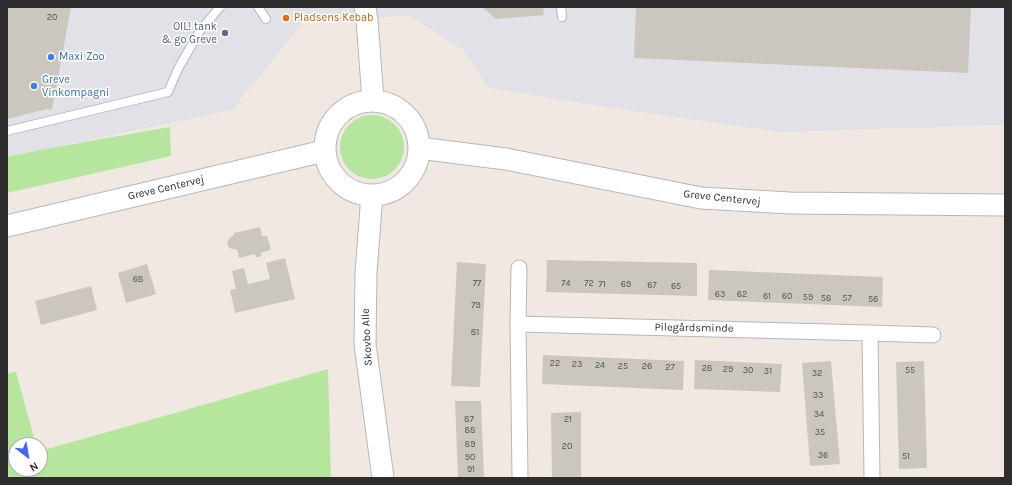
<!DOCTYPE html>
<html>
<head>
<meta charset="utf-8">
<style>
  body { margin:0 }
  #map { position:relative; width:1012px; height:485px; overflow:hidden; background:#efe9e1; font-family:Karla,sans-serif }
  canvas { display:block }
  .frame { position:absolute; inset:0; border:8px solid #2e2e2e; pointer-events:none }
  .north { position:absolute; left:8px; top:437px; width:40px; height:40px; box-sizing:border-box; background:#fff; border:1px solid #ababab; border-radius:50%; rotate:149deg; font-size:11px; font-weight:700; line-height:16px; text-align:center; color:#2e2e2e }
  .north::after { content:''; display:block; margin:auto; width:14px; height:18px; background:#4264fb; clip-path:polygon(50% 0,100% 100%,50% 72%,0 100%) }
</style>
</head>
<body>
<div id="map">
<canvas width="1012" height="485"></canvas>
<div class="frame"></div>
<div class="north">N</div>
</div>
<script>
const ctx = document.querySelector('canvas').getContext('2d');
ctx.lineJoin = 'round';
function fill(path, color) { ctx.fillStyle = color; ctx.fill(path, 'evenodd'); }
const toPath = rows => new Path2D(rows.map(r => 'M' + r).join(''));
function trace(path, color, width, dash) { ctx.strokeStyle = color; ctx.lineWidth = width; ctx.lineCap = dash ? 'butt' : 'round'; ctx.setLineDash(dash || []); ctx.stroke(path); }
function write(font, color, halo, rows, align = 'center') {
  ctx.font = font + ' Karla,sans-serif'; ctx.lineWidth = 3; ctx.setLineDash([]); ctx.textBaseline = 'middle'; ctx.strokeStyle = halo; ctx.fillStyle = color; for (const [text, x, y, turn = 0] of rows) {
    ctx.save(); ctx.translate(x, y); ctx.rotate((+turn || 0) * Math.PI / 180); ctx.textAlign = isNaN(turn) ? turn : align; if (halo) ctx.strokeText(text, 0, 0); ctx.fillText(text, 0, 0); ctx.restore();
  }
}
fill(toPath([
  [7,7,1005,7,1005,125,779,132,580,103,489,88,463,50,410,16,305,20,232,110,7,157]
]), '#e3e1e8');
fill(toPath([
  '340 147a32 32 0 1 1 64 0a32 32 0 1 1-64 0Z',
  [170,127,171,156,7,193,7,157,45,149],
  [328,369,331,478,7,478,7,373,16,372,36,445,16,445,16,469,40,469,40,451,189,409]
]), '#b6e59e');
fill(toPath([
  [7,7,71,7,52,110,47,109,7,119],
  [482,7,543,7,544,15,496,19],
  [636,7,971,7,968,73,634,58],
  [260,227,262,236,267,236,271,249,270,250,261,253,261,256,259,257,256,257,255,254,239,258,237,250,229,248,227,243,230,237,233,236,234,233],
  [285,258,295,299,235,313,230,290,236,289,232,271,244,268,248,284,270,279,266,263],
  [547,260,697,263,697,296,546,292],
  [457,262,486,264,480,387,451,386],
  [147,264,156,294,126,303,118,273],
  [709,270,883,277,882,307,708,300],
  [91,286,97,310,41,325,35,301],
  [543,355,684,361,683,390,542,384],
  [695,360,782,364,780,392,694,389],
  [831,361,840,464,810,466,802,363],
  [924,361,927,468,899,469,896,362],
  [455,401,481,401,484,478,458,478],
  [581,412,581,478,552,478,551,413]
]), '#cbc7bf');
const lane = toPath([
  [258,7,266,19],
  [561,7,562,17],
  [7,131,168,92,178,69,199,32,220,7]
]);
const street = toPath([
  [518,324,519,268],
  [870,333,872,478],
  [520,478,518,324,870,333,933,335]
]);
const secondary = toPath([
  [365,7,367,20,373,100],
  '325 148a47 47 0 1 1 94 0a47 47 0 1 1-94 0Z',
  [419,148,506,159,701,198,790,203,1005,205],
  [372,195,366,272,365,344,383,478],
  [7,226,324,151]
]);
trace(lane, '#b4b7c1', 10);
trace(street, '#b4b7c1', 17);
trace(secondary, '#b4b7c1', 23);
trace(lane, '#fff', 8);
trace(street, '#fff', 15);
trace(secondary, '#fff', 21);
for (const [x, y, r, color] of [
  [286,18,4,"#e8710a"],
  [225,33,4,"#5c6f8a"],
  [51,57,4,"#3f7fe0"],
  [34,86,4,"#3f7fe0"]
]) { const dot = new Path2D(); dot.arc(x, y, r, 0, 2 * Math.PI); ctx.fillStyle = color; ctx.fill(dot); trace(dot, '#fff', 1.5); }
write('9px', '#555452', null, [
  ["20",52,17],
  ["68",138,279],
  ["77",477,283],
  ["74",566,283],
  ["72",589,283],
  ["71",602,284],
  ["69",626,284],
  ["67",652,285],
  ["65",676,286],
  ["63",720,294],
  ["62",742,294],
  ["61",767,296],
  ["60",787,296],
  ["59",808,297],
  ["58",826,298],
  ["57",847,298],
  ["56",873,299],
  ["79",476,305],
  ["81",475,332],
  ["22",555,363],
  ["23",577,364],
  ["24",600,365],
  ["25",623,366],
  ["26",647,366],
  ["27",670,367],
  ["28",707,368],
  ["29",728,369],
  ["30",748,370],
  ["55",910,370],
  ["31",768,371],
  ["32",817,373],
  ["33",818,395],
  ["34",819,414],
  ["87",469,419],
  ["21",568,419],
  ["88",470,430],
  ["35",820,432],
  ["89",470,444],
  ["20",567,446],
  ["36",823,455],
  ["51",906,456],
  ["90",470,457],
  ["91",471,469]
]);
write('11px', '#c56008', '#fff', [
  ["Pladsens Kebab",294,18]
], 'left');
write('11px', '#4e5e75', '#fff', [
  ["OIL! tank",217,27],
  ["& go Greve",217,40]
], 'right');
write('11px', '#366cbe', '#fff', [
  ["Maxi Zoo",59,57],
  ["Greve",42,80],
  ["Vinkompagni",42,93]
], 'left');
write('11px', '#2e2e2e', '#fff', [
  ["Greve Centervej",166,188,-13],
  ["Greve Centervej",722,198,6],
  ["Pilegårdsminde",694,328,1],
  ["Skovbo Alle",367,337,-93]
]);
</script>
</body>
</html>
